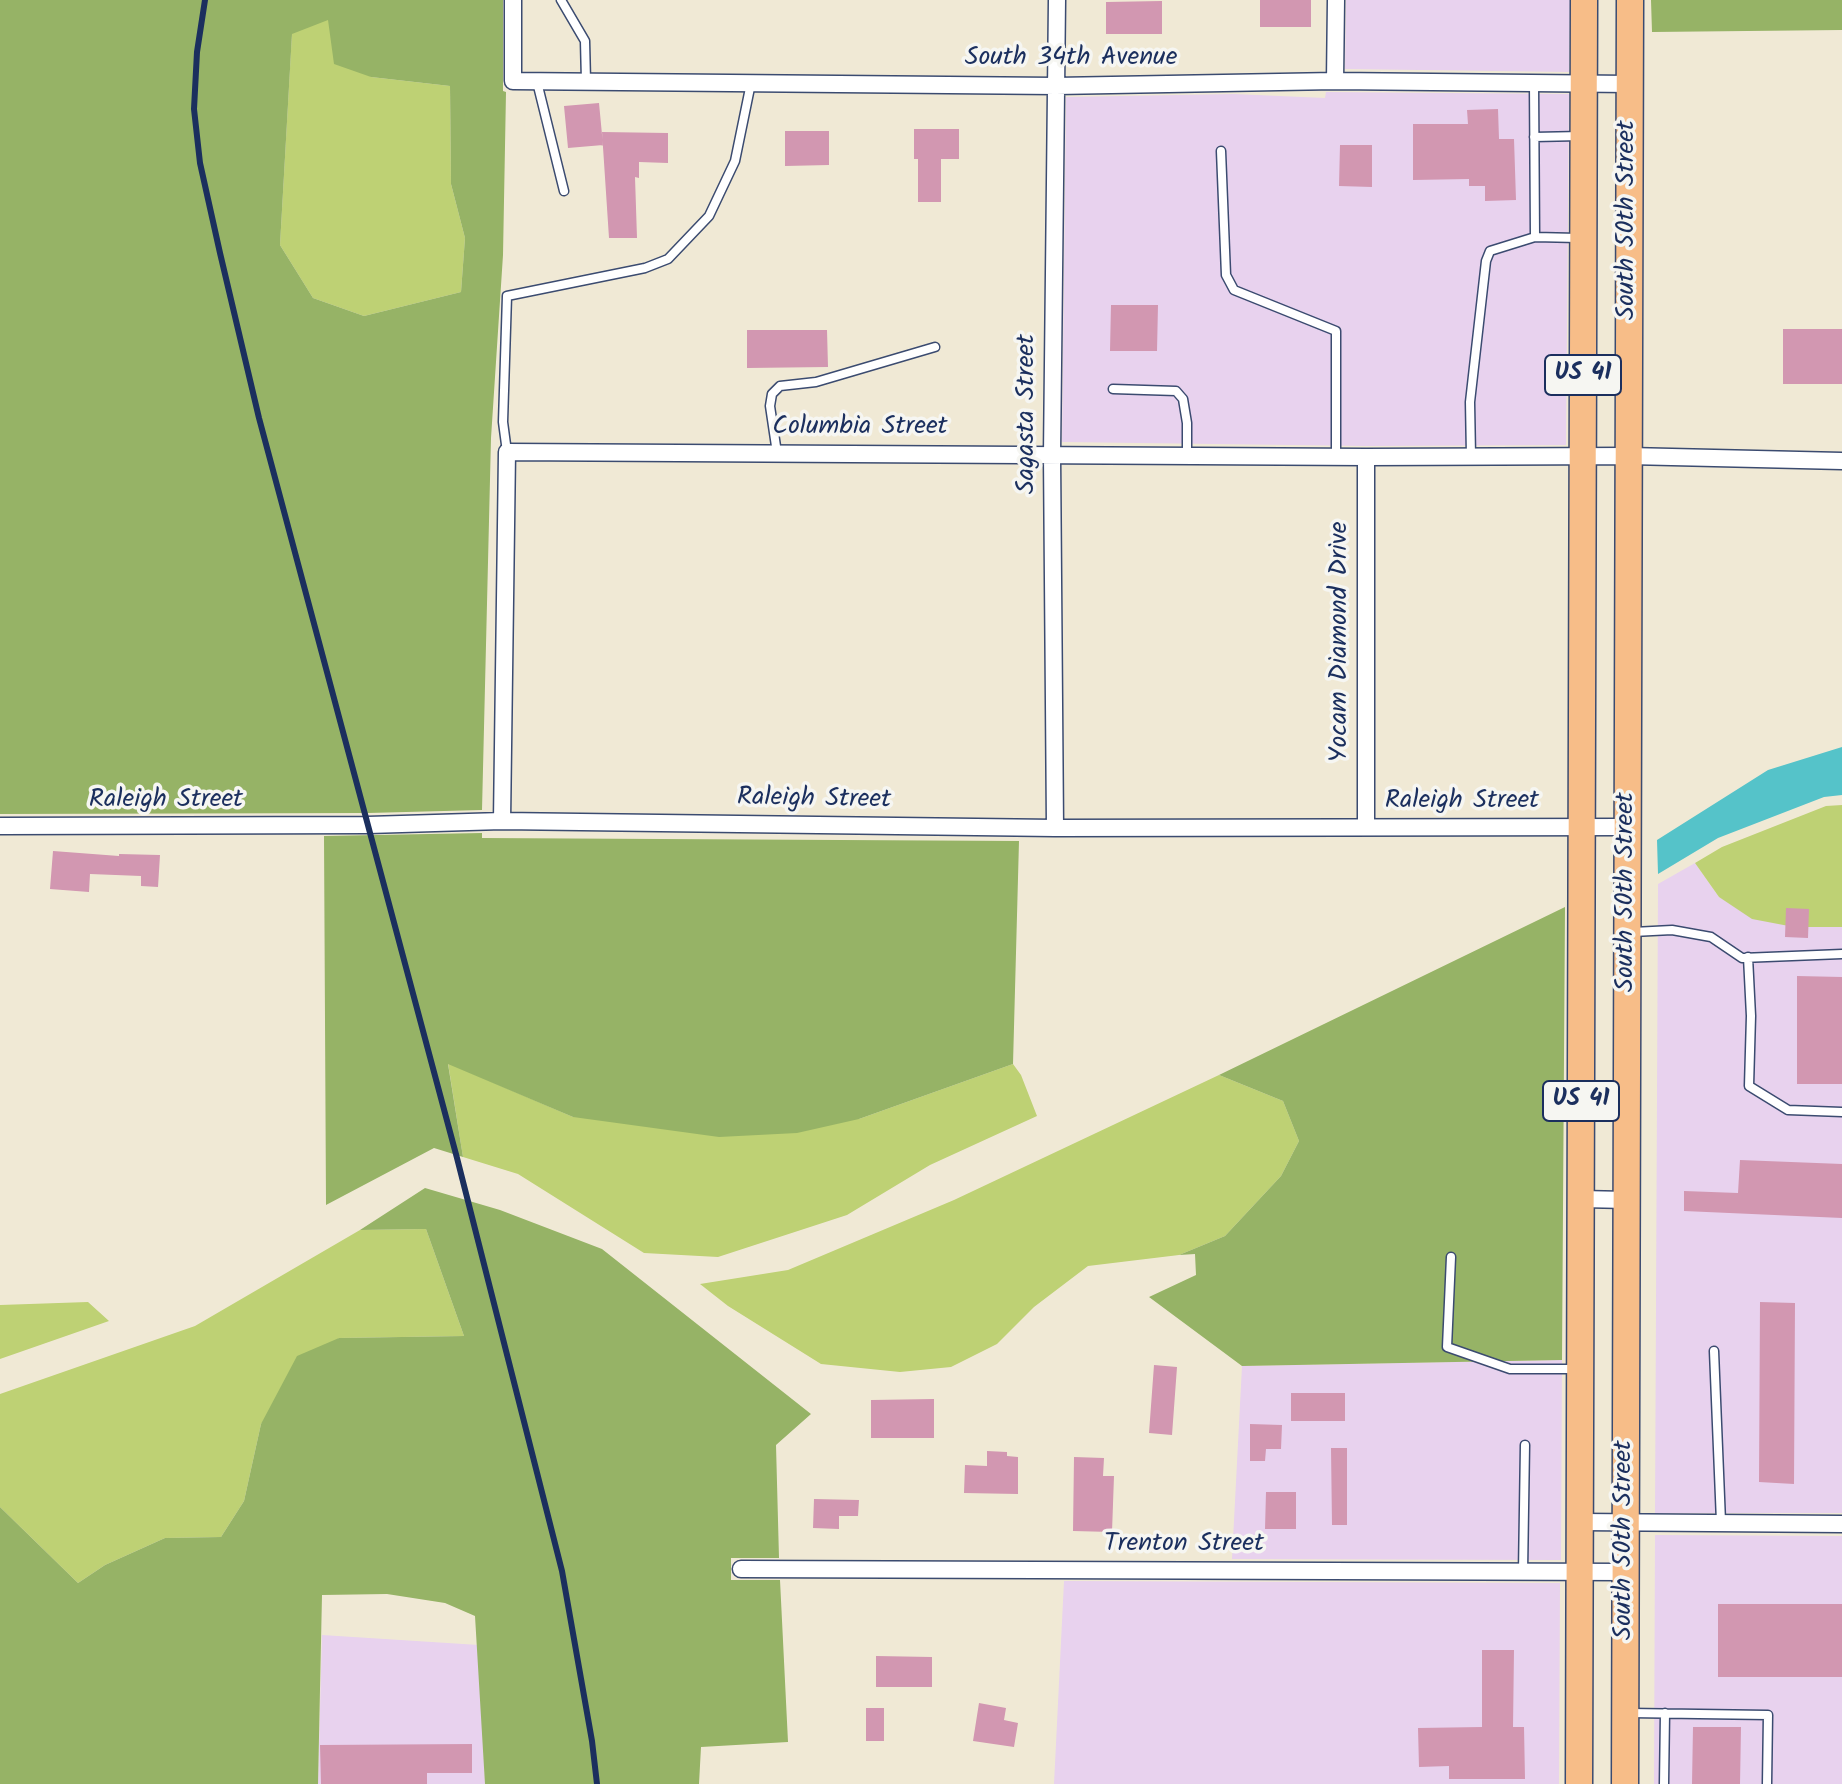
<!DOCTYPE html>
<html>
<head>
<meta charset="utf-8">
<style>
  body { margin:0 }
  canvas { display:block; background:#f0e9d5 }
</style>
</head>
<body>
<canvas width="1842" height="1784"></canvas>
<script>
const ctx = document.querySelector('canvas').getContext('2d');
ctx.lineJoin = 'round';
function fill(path, color) { ctx.fillStyle = color; ctx.fill(path, 'evenodd'); }
const toPath = rows => new Path2D(rows.map(r => 'M' + r).join(''));
function trace(path, color, width, dash) { ctx.strokeStyle = color; ctx.lineWidth = width; ctx.lineCap = dash ? 'butt' : 'round'; ctx.setLineDash(dash || []); ctx.stroke(path); }
function write(font, color, halo, rows, align = 'center') {
  ctx.font = font + ' Kalam,sans-serif'; ctx.lineWidth = 7; ctx.setLineDash([]); ctx.textBaseline = 'middle'; ctx.strokeStyle = halo; ctx.fillStyle = color; for (const [text, x, y, turn = 0] of rows) {
    ctx.save(); ctx.translate(x, y); ctx.rotate((+turn || 0) * Math.PI / 180); ctx.textAlign = isNaN(turn) ? turn : align; if (halo) ctx.strokeText(text, 0, 0); ctx.fillText(text, 0, 0); ctx.restore();
  }
}
fill(toPath([
  [1346,0,1570,0,1569,72,1345,69],
  [1326,92,1569,94,1566,445,1366,446,1062,442,1066,97,1234,94,1325,98],
  [1695,863,1719,897,1794,927,1842,927,1842,1513,1655,1513,1658,884],
  [1562,1360,1561,1560,1232,1559,1242,1366],
  [1655,1535,1842,1536,1842,1784,1654,1784],
  [1064,1581,1560,1583,1559,1784,1054,1784],
  [322,1635,479,1645,485,1784,318,1784]
]), '#e8d2ee');
fill(toPath([
  [328,19,371,77,450,86,451,184,465,238,461,292,364,316,313,298,280,245,292,33],
  [1842,805,1842,927,1794,927,1752,919,1719,897,1695,863,1722,847,1826,806],
  [448,1063,573,1117,859,1119,1013,1064,1021,1075,1037,1116,930,1165,847,1215,718,1257,644,1253,518,1174,463,1157],
  [1219,1075,1283,1101,1299,1141,1281,1176,1225,1236,1179,1255,1088,1266,1034,1307,997,1344,951,1367,900,1372,821,1364,728,1306,700,1284,788,1270,954,1200],
  [426,1229,464,1336,339,1338,261,1424,244,1501,221,1537,165,1538,105,1565,78,1583,0,1507,0,1394,195,1326,360,1230],
  [88,1302,109,1321,0,1359,0,1305]
]), '#bed174');
fill(toPath([
  [0,0,503,0,503,91,506,92,503,255,491,438,482,810,368,813,0,814],
  [328,20,334,64,371,77,450,86,451,184,465,238,461,292,364,316,313,298,280,245,292,34],
  [1651,0,1842,0,1842,30,1652,32],
  [482,833,482,838,1019,841,1013,1064,859,1119,797,1133,719,1137,573,1117,448,1064,463,1157,434,1148,326,1205,324,836],
  [1565,907,1562,1360,1242,1366,1149,1297,1196,1275,1195,1254,1179,1255,1225,1236,1281,1176,1299,1141,1283,1101,1219,1075],
  [425,1188,500,1210,602,1249,811,1414,776,1445,779,1558,731,1558,731,1580,780,1580,788,1742,701,1747,699,1784,485,1784,475,1616,445,1603,387,1594,322,1595,318,1784,0,1784,0,1507,78,1583,105,1565,165,1538,221,1537,244,1501,261,1424,297,1356,339,1338,464,1336,426,1229,360,1230]
]), '#96b366');
fill(toPath([
  [1842,747,1842,795,1824,797,1718,838,1658,874,1657,840,1768,770]
]), '#55c3c9');
fill(toPath([
  [1260,0,1311,0,1311,27,1260,27],
  [1162,1,1162,34,1106,34,1106,2],
  [599,103,603,145,568,148,564,106],
  [1498,109,1499,139,1514,139,1516,200,1485,201,1485,186,1469,186,1469,179,1413,180,1413,124,1468,124,1467,110],
  [914,129,959,129,959,159,941,159,941,202,918,202,918,159,914,159],
  [785,131,829,131,829,165,785,166],
  [602,132,668,133,668,163,639,162,639,178,635,177,637,238,609,238],
  [1340,145,1372,145,1372,187,1339,186],
  [1111,305,1158,305,1157,351,1110,351],
  [1783,329,1842,329,1842,384,1783,384],
  [747,330,827,330,828,367,747,368],
  [53,851,119,856,119,854,160,855,158,887,141,886,141,876,90,874,89,892,50,889],
  [1786,908,1809,909,1808,938,1785,937],
  [1797,976,1842,977,1842,1084,1797,1084],
  [1740,1160,1842,1164,1842,1218,1684,1211,1684,1191,1738,1193],
  [1760,1302,1795,1303,1794,1484,1759,1482],
  [1154,1365,1177,1367,1172,1435,1149,1433],
  [1291,1393,1345,1393,1345,1421,1291,1421],
  [934,1399,934,1438,871,1438,871,1400],
  [1250,1424,1282,1425,1281,1449,1266,1449,1265,1461,1250,1461],
  [1331,1448,1347,1448,1347,1525,1332,1525],
  [987,1451,1007,1452,1007,1456,1018,1457,1018,1494,964,1493,965,1465,987,1466],
  [1074,1457,1104,1458,1103,1476,1114,1476,1112,1532,1073,1531],
  [1266,1492,1296,1492,1296,1529,1265,1529],
  [814,1499,859,1500,858,1516,839,1516,839,1529,813,1528],
  [1718,1604,1842,1604,1842,1677,1718,1677],
  [1482,1650,1514,1650,1513,1727,1524,1727,1525,1779,1449,1779,1449,1766,1419,1767,1418,1728,1482,1727],
  [876,1656,932,1657,932,1687,876,1687],
  [979,1703,1006,1708,1004,1720,1018,1723,1014,1747,973,1741],
  [866,1708,884,1708,884,1741,866,1741],
  [1693,1727,1741,1727,1740,1784,1692,1784],
  [472,1744,472,1773,427,1773,427,1784,321,1784,320,1745]
]), '#d297b1');
const service = toPath([
  [561,0,585,41,586,81],
  [537,82,564,191],
  [1534,137,1581,136],
  [1221,151,1226,275,1234,290,1336,331,1336,456],
  [1535,237,1578,238],
  [1113,389,1176,391,1183,399,1187,423,1187,456],
  [507,452,503,422,507,296,645,268,668,259,709,216,735,161,751,83],
  [777,453,770,406,772,394,780,386,816,382,935,347],
  [1471,456,1470,402,1486,261,1490,251,1535,237,1534,83],
  [1633,932,1672,930,1711,937,1742,958,1842,954],
  [1748,957,1751,1016,1749,1086,1788,1110,1842,1112],
  [1451,1257,1447,1347,1510,1369,1575,1369],
  [1714,1351,1721,1522],
  [1523,1572,1525,1445],
  [1630,1713,1768,1715,1767,1784],
  [1664,1784,1665,1713]
]);
const minor = toPath([
  [513,0,513,81,1056,86,1335,81,1629,84],
  [1335,81,1336,0],
  [502,821,507,452,1366,457,1629,456,1842,461],
  [0,826,368,825,502,821,1055,828,1628,827],
  [1366,826,1366,457],
  [1055,828,1052,455,1057,0],
  [1581,1199,1627,1200],
  [1580,1522,1842,1524],
  [741,1569,1626,1572]
]);
const primary = toPath([
  [1579,1784,1584,0],
  [1625,1784,1630,0]
]);
trace(service, '#3b4b70', 11);
trace(minor, '#3b4b70', 19);
trace(primary, '#3b4b70', 29);
trace(service, '#fff', 8);
trace(minor, '#fff', 16);
trace(primary, '#f7bd88', 26);
trace(toPath([
  [205,0,197,52,194,109,200,163,220,253,259,418,457,1158,562,1571,592,1741,597,1784]
]), '#1b2f5e', 6);
for (const [x, y, w] of [
  [1583,375,76],
  [1581,1101,76]
]) { const box = new Path2D(); box.roundRect(x - w / 2, y - 20, w, 40, 6); ctx.fillStyle = '#f6f6f2'; ctx.fill(box); trace(box, '#1b2f5e', 2); }
write('bold 24px', '#1b2f5e', null, [
  ["US 41",1583,375],
  ["US 41",1581,1101]
]);
write('26px', '#1b2f5e', '#f6f6f2', [
  ["South 34th Avenue",1071,60],
  ["South 50th Street",1629,220,-90],
  ["Sagasta Street",1029,414,-90],
  ["Columbia Street",860,429],
  ["Yocam Diamond Drive",1342,642,-90],
  ["Raleigh Street",814,801,1],
  ["Raleigh Street",166,802],
  ["Raleigh Street",1462,803],
  ["South 50th Street",1628,892,-90],
  ["South 50th Street",1626,1540,-90],
  ["Trenton Street",1184,1546]
]);
</script>
</body>
</html>
